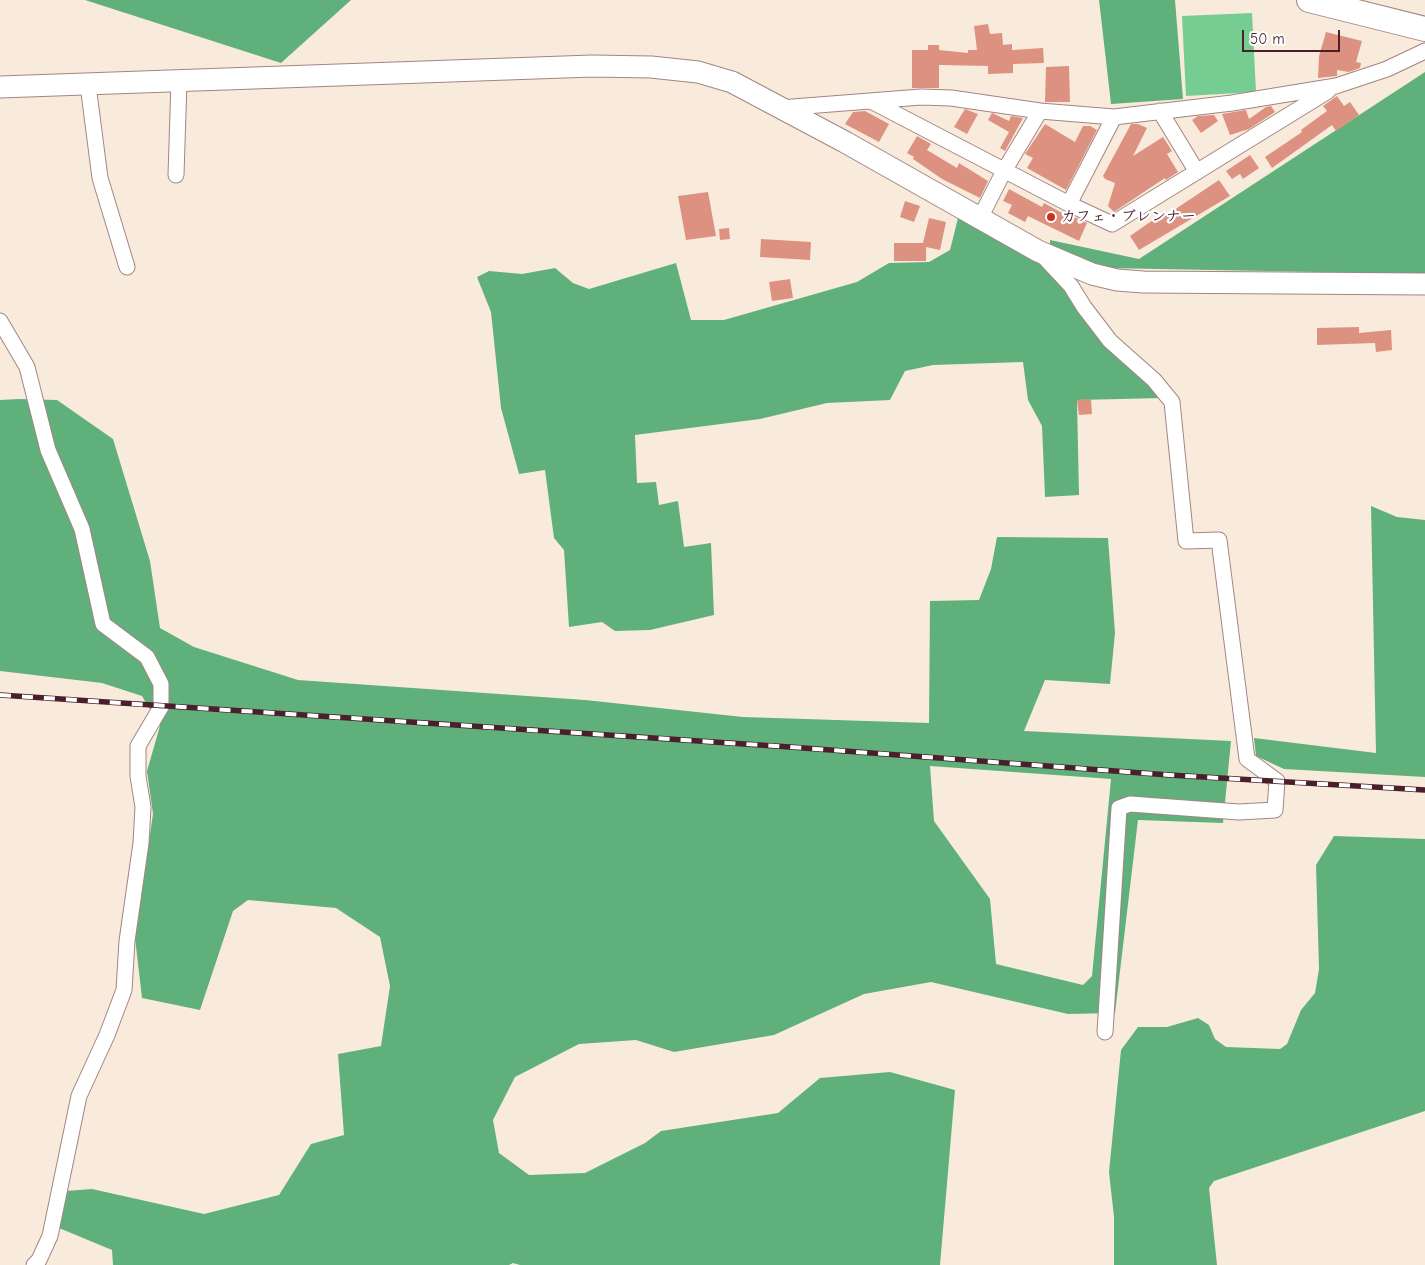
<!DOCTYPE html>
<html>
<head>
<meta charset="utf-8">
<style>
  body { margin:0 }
  #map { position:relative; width:1425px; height:1265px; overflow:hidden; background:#f9ebdb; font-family:"Comic Neue",sans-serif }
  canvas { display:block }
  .scale { position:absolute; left:1242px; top:30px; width:98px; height:22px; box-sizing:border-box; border:2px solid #4a1f2b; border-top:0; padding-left:6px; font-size:15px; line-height:18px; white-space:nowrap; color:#4a1f2b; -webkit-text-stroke:4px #fff; paint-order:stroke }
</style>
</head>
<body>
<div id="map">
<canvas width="1425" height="1265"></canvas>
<div class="scale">50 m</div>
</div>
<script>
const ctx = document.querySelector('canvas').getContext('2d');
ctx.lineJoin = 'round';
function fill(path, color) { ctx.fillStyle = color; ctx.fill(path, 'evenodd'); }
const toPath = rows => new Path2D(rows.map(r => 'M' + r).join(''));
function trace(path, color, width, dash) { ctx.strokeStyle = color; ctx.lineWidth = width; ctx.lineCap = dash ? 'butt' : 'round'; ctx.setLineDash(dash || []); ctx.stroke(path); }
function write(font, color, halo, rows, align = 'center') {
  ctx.font = font + ' "Comic Neue","Klee One",sans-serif'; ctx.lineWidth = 4.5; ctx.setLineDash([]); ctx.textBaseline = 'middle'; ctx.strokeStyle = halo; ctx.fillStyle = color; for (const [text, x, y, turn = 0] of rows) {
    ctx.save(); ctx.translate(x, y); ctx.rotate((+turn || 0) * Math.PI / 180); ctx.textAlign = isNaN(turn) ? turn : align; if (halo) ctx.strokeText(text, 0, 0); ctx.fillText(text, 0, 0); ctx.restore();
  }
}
fill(toPath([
  [1252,13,1256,92,1186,96,1182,16]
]), '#76cd92');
fill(toPath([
  [85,0,351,0,281,63],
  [1099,0,1175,0,1183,99,1111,104],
  [1425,72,1425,274,1106,268,1080,260,1050,244,1050,240,1139,259],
  [959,214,1032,255,1068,291,1163,398,1077,400,1079,495,1045,497,1042,426,1028,400,1023,362,933,365,905,371,890,400,827,403,760,419,635,435,637,483,656,482,659,505,678,501,684,547,711,543,714,615,650,630,615,631,602,622,569,627,564,550,554,538,545,470,519,474,501,408,491,312,477,277,489,271,522,274,555,268,573,283,589,289,676,263,691,320,724,320,857,282,889,263,929,262,950,250],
  [19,399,57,400,113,439,150,561,160,628,194,647,298,680,585,700,743,717,929,723,930,601,979,600,991,569,997,537,1108,538,1115,633,1110,684,1045,680,1024,731,1231,741,1223,823,1138,820,1115,1013,1068,1014,931,982,864,994,774,1035,674,1052,636,1040,579,1044,515,1077,493,1120,499,1153,529,1175,585,1173,645,1143,661,1131,778,1113,820,1078,890,1072,955,1090,940,1265,520,1265,513,1263,509,1265,113,1265,112,1250,59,1228,66,1191,92,1189,204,1214,279,1195,311,1144,344,1135,338,1054,381,1046,390,986,380,937,336,908,248,900,233,911,200,1010,142,998,135,938,153,814,147,771,160,726,142,696,102,683,0,671,0,400],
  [930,766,1111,779,1092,976,1083,985,996,964,990,899,934,821],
  [1371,506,1397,517,1425,520,1425,777,1284,769,1256,756,1254,738,1376,753],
  [1334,836,1425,839,1425,1111,1214,1181,1209,1188,1217,1265,1114,1265,1114,1217,1109,1172,1121,1050,1138,1027,1167,1027,1198,1018,1209,1025,1215,1039,1226,1047,1280,1049,1287,1044,1301,1010,1315,993,1319,969,1316,865]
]), '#60b07c');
fill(toPath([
  [988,24,990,34,1002,33,1003,45,1012,44,1012,50,1043,48,1044,63,1013,64,1013,73,988,74,988,66,939,65,939,88,912,88,912,50,928,50,928,45,939,45,939,50,968,53,968,50,977,50,974,26],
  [1326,32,1362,41,1356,62,1361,63,1360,68,1349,72,1337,70,1337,76,1318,78,1319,56],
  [1069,66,1070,102,1045,102,1046,67],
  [1337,96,1344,106,1350,102,1359,115,1336,131,1332,125,1272,168,1265,157,1302,132,1301,130,1327,111,1323,106],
  [1271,106,1275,112,1249,129,1230,135,1222,114,1246,110,1249,119,1266,107],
  [965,109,978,114,967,134,954,127],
  [865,111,889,124,879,142,845,124,853,112],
  [992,113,1009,121,1011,116,1023,118,1005,151,1000,148,1009,132,988,120],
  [1214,115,1218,121,1201,133,1192,120,1198,116],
  [1045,124,1075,142,1083,126,1090,126,1097,130,1066,190,1027,168,1033,158,1025,154],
  [1131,124,1138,124,1147,128,1133,156,1163,137,1172,151,1167,154,1178,172,1166,180,1165,178,1114,212,1108,206,1115,183,1105,179,1103,176],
  [917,136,931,144,927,150,957,168,959,163,988,181,980,198,942,179,913,159,914,157,907,153],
  [1250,155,1259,168,1243,179,1240,174,1232,179,1226,171],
  [1219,180,1230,196,1139,250,1130,236,1166,211,1168,214],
  [1009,189,1042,207,1044,203,1073,219,1074,217,1087,223,1079,241,1028,216,1025,222,1008,213,1012,205,1003,201],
  [708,192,716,236,686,240,678,196],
  [905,201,920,206,914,222,900,217],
  [929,218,946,222,940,250,926,247,926,261,894,261,894,243,923,243],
  [729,228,730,239,720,240,719,229],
  [761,239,811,242,810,260,760,257],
  [790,279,793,298,772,301,769,282],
  [1359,327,1359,333,1391,330,1392,350,1376,352,1375,343,1317,345,1317,328],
  [1091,399,1092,414,1079,415,1077,400]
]), '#dd9281');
const street = toPath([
  [88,85,100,178,127,267],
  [873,102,1069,204,1112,224,1328,91],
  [780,108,921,97,951,98,1040,111,1114,117,1232,103,1336,86,1387,69,1425,51],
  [1160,111,1197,172],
  [176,175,179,81],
  [1069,204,1114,117],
  [980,218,1004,171,1040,111],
  [1042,255,1071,286,1084,307,1110,341,1154,380,1172,402,1186,541,1219,540,1247,759,1277,781,1275,810,1239,812,1130,804,1119,808,1105,1032],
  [0,321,27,367,48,450,82,529,103,624,147,657,161,684,161,707,138,746,138,776,143,807,141,843,127,941,124,990,107,1035,79,1096,50,1236,39,1260,34,1265]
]);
const secondary = toPath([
  [0,87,592,66,651,67,698,72,732,82,845,142,1038,251,1092,274,1117,280,1143,282,1425,284]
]);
const primary = toPath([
  [1309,0,1425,29]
]);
trace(street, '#a28583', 17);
trace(secondary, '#a28583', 23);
trace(primary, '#a28583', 26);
trace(street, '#fff', 15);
trace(secondary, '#fff', 21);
trace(primary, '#fff', 24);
const rail = toPath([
  [0,695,790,747,1169,775,1425,790]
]);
trace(rail, '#4a1f2b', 5.5);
trace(rail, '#fff', 4, [11]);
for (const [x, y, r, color] of [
  [1051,217,5,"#c8321e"]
]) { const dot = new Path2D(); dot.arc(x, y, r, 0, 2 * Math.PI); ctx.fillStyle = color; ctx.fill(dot); trace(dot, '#fff', 2); }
write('bold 15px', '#4a1f2b', '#fff', [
  ["カフェ・ブレンナー",1061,217]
], 'left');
</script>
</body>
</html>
